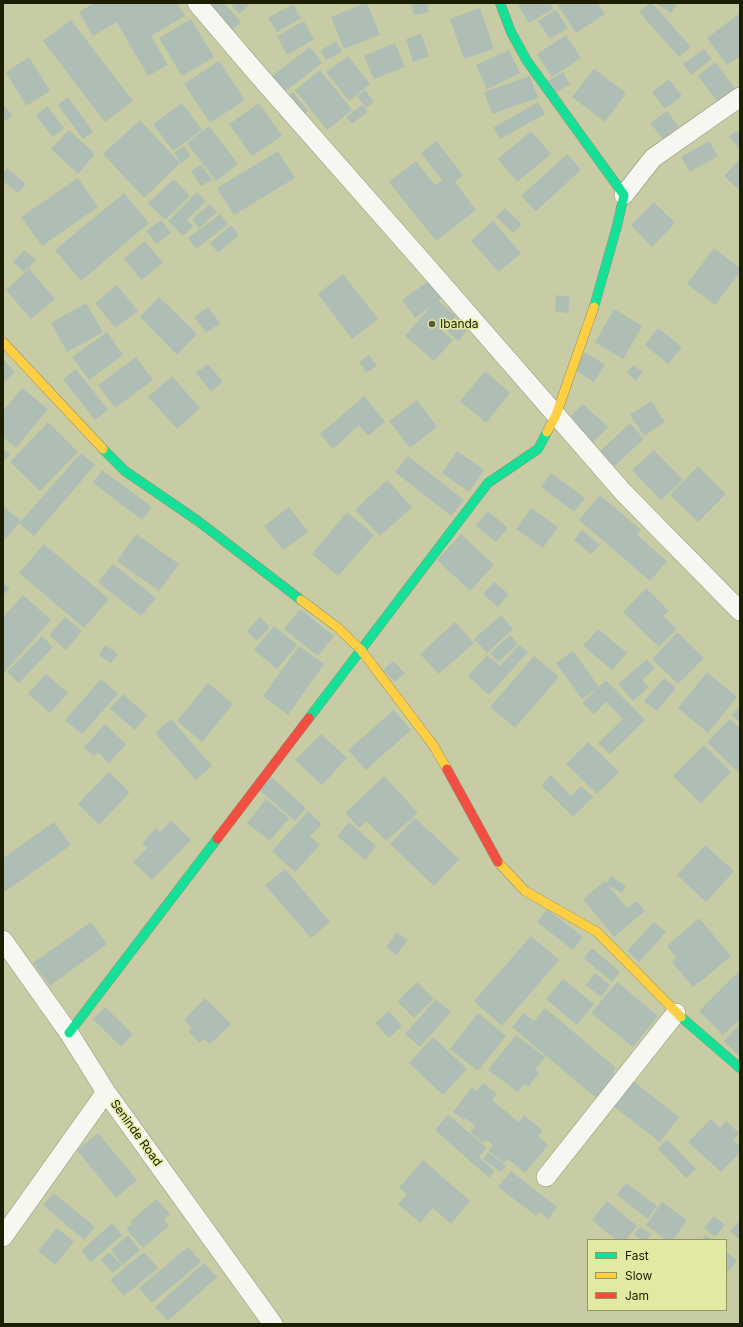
<!DOCTYPE html>
<html>
<head>
<meta charset="utf-8">
<style>
  body { margin:0 }
  #map { position:relative; width:743px; height:1327px; overflow:hidden; background:#c8cca5; font-family:Inter,sans-serif }
  canvas { display:block }
  .frame { position:absolute; inset:0; border:4px solid #1c1e02; pointer-events:none }
  .legend { position:absolute; left:587px; top:1239px; width:140px; height:72px; box-sizing:border-box; background:#e2e9a2; border:1px solid #939862; margin:0; padding:5px 7px; list-style:none; font-size:12px; color:#1c1e02 }
  .legend li { display:flex; align-items:center; gap:8px; height:20px }
  .legend b { width:20px; border:1px solid #939862 }
</style>
</head>
<body>
<div id="map">
<canvas width="743" height="1327"></canvas>
<div class="frame"></div>
<ul class="legend">
<li><b style="height:5px;background:#16e098"></b>Fast</li>
<li><b style="height:5px;background:#ffcf43"></b>Slow</li>
<li><b style="height:5px;background:#f24e42"></b>Jam</li>
</ul>
</div>
<script>
const ctx = document.querySelector('canvas').getContext('2d');
ctx.lineJoin = 'round';
function fill(path, color) { ctx.fillStyle = color; ctx.fill(path, 'evenodd'); }
const toPath = rows => new Path2D(rows.map(r => 'M' + r).join(''));
function trace(path, color, width, dash) { ctx.strokeStyle = color; ctx.lineWidth = width; ctx.lineCap = dash ? 'butt' : 'round'; ctx.setLineDash(dash || []); ctx.stroke(path); }
function write(font, color, halo, rows, align = 'center') {
  ctx.font = font + ' Inter,sans-serif'; ctx.lineWidth = 3; ctx.setLineDash([]); ctx.textBaseline = 'middle'; ctx.strokeStyle = halo; ctx.fillStyle = color; for (const [text, x, y, turn = 0] of rows) {
    ctx.save(); ctx.translate(x, y); ctx.rotate((+turn || 0) * Math.PI / 180); ctx.textAlign = isNaN(turn) ? turn : align; if (halo) ctx.strokeText(text, 0, 0); ctx.fillText(text, 0, 0); ctx.restore();
  }
}
fill(toPath([
  [94,3,177,3,185,16,151,36,168,65,148,76,117,22,93,36,79,12],
  [202,3,224,3,241,22,229,32],
  [230,3,251,3,239,14],
  [365,3,367,3,380,35,344,49,331,17],
  [411,3,427,3,429,12,414,15],
  [517,3,550,3,553,9,529,23],
  [556,3,597,3,605,14,576,33],
  [650,3,652,3,691,47,679,57,639,12],
  [656,3,676,3,677,4,671,13],
  [293,4,301,18,277,32,268,18],
  [480,8,494,49,464,59,450,19],
  [556,10,568,28,550,39,538,21],
  [740,13,740,56,727,65,707,38],
  [191,19,214,57,182,76,159,38],
  [71,20,133,101,105,122,43,41],
  [304,21,314,39,287,55,277,36],
  [421,34,429,56,413,62,406,39],
  [566,35,581,58,552,77,537,54],
  [336,41,342,52,326,60,320,51],
  [395,43,405,67,374,79,364,56],
  [310,47,322,63,280,95,268,79],
  [704,49,712,59,691,75,683,64],
  [509,50,520,73,487,89,476,65],
  [348,56,370,84,349,101,326,72],
  [29,57,50,91,26,106,6,72],
  [219,61,245,100,210,123,184,84],
  [715,62,735,88,717,101,698,76],
  [594,69,626,93,605,122,572,97],
  [320,70,352,110,327,130,295,90],
  [563,72,570,84,555,93,548,81],
  [530,76,538,98,492,114,484,92],
  [669,79,682,96,665,109,652,92],
  [365,90,374,102,366,108,357,96],
  [293,92,308,111,299,118,283,99],
  [68,97,93,132,83,139,58,105],
  [538,102,545,114,500,139,493,128],
  [182,103,202,130,173,151,153,124],
  [259,103,282,136,252,156,229,124],
  [3,104,12,116,3,122],
  [362,105,367,112,352,124,346,117],
  [47,106,64,128,53,137,36,116],
  [667,111,679,127,663,139,650,123],
  [140,120,180,163,144,198,103,154],
  [209,126,238,164,216,181,187,143],
  [69,130,95,154,78,174,51,149],
  [737,130,740,133,740,150,729,137],
  [531,131,551,154,517,182,498,159],
  [436,141,463,175,455,182,476,210,436,241,389,182,416,161,435,185,442,180,421,153],
  [709,141,718,156,690,172,681,157],
  [184,146,191,156,181,163,174,153],
  [278,151,295,178,234,215,217,188],
  [567,154,581,170,536,211,521,196],
  [740,159,740,191,724,176],
  [201,164,212,180,201,186,191,171],
  [7,168,26,184,18,193,3,181,3,173],
  [78,178,98,207,42,246,21,217],
  [174,179,190,196,165,220,148,203],
  [197,192,206,201,187,220,193,226,183,236,168,221],
  [124,193,149,223,81,281,55,250],
  [654,202,675,223,652,247,631,225],
  [210,204,217,212,199,228,192,219],
  [505,208,522,224,513,233,496,217],
  [220,214,228,224,196,249,188,238],
  [161,220,171,233,157,244,146,231],
  [493,221,521,253,499,272,471,241],
  [231,225,239,235,218,253,210,243],
  [145,241,163,263,141,280,124,258],
  [714,248,740,268,740,272,715,305,687,284],
  [24,250,36,260,24,272,13,262],
  [29,269,55,299,31,319,6,290],
  [343,274,378,319,352,339,318,294],
  [430,280,443,297,438,301,456,316,442,331,453,340,434,361,405,336,431,306,415,318,402,300],
  [117,285,138,311,115,328,95,303],
  [556,295,570,297,568,313,555,311],
  [159,297,197,334,177,355,140,317],
  [86,303,103,332,67,352,51,323],
  [208,307,220,323,206,333,194,317],
  [614,309,642,326,623,359,595,342],
  [462,313,474,323,458,341,447,331],
  [658,328,682,347,668,364,645,345],
  [107,332,123,355,89,380,72,357],
  [585,352,605,365,594,382,574,369],
  [369,355,377,366,366,373,359,362],
  [136,357,153,380,115,408,98,385],
  [3,359,15,372,3,383],
  [208,364,223,382,211,392,196,373],
  [633,365,643,372,636,381,627,373],
  [76,369,108,410,95,420,63,379],
  [485,371,510,393,486,423,460,401],
  [172,376,200,408,177,429,148,397],
  [22,388,48,409,16,448,3,437,3,411],
  [364,396,385,422,368,436,359,425,333,449,320,434],
  [417,400,437,427,410,448,389,421],
  [651,401,665,422,644,436,630,415],
  [583,404,608,427,590,446,565,422],
  [48,422,78,452,40,491,10,462],
  [630,423,644,439,609,471,595,456],
  [3,448,10,454,3,462],
  [654,450,683,480,661,500,632,470],
  [457,451,484,470,469,492,442,473],
  [81,453,95,465,34,536,19,523,3,542,3,506,21,521],
  [408,456,464,500,451,516,395,472],
  [698,466,726,494,698,522,670,495],
  [102,470,152,507,142,520,93,483],
  [551,473,585,498,574,512,541,487],
  [387,480,412,507,380,536,355,510],
  [600,495,641,530,637,535,667,561,650,581,579,520],
  [289,507,308,532,283,550,264,526],
  [531,508,558,527,543,548,516,529],
  [488,511,508,528,496,542,476,526],
  [347,512,374,535,338,576,312,554],
  [582,530,600,545,591,554,574,540],
  [136,534,179,564,159,591,117,561],
  [461,534,494,565,470,591,437,560],
  [44,544,109,599,84,628,19,573],
  [113,564,156,598,141,616,98,582],
  [3,582,10,589,3,595],
  [494,582,509,594,498,607,483,594],
  [646,588,669,611,663,616,677,629,659,647,623,612],
  [23,595,51,620,3,674,3,617],
  [300,609,334,636,318,656,284,629],
  [501,615,513,629,487,653,474,639],
  [65,617,82,631,66,650,49,635],
  [260,617,270,627,257,641,247,631],
  [455,622,474,643,439,674,420,654],
  [274,626,297,645,277,669,254,650],
  [598,629,627,653,612,670,583,646],
  [677,632,704,658,678,684,652,659],
  [510,635,518,644,498,662,490,653],
  [42,636,53,647,19,683,7,672],
  [105,645,118,654,111,663,99,655],
  [519,645,528,652,489,695,468,676,487,655,500,666],
  [299,646,324,664,288,715,263,696],
  [573,651,599,687,582,699,556,663],
  [534,656,559,677,515,728,490,707],
  [647,659,655,668,642,680,649,687,633,701,618,684],
  [393,661,405,673,395,682,383,670],
  [707,672,737,697,708,733,678,708],
  [46,674,68,693,50,713,28,694],
  [664,678,676,688,657,711,644,701],
  [101,679,118,694,82,734,65,720],
  [606,680,645,720,610,754,598,743,623,719,606,702,594,714,582,703],
  [208,683,233,704,202,742,177,721],
  [123,694,147,715,135,730,110,709],
  [740,706,740,722,732,715],
  [394,710,411,730,366,770,348,750],
  [171,719,212,766,196,780,155,733],
  [730,719,740,729,740,774,707,742],
  [105,724,126,744,109,763,98,752,94,756,84,747],
  [321,734,347,758,322,785,295,760],
  [588,742,619,772,597,794,566,764],
  [704,745,731,772,701,803,673,776],
  [109,772,130,792,99,825,78,804],
  [269,775,306,808,295,821,257,788],
  [551,775,571,796,581,786,593,797,573,817,541,785],
  [384,776,418,813,386,841,367,821,359,828,345,813],
  [266,799,289,818,270,841,247,823],
  [308,811,322,824,310,836,320,845,295,872,272,851],
  [415,818,459,859,434,886,390,844],
  [171,821,191,840,152,880,133,862,147,848,142,843,157,827,159,833],
  [54,822,71,845,3,893,3,858],
  [349,822,376,846,365,860,337,836],
  [705,845,734,871,706,902,677,875],
  [285,869,330,922,311,938,265,885],
  [611,876,626,886,622,893,608,885,627,908,637,901,645,911,614,937,583,899,605,881,607,883],
  [547,909,583,937,573,950,537,922],
  [699,918,731,956,699,983,698,982,693,987,672,962,677,958,667,946],
  [91,922,107,944,50,986,33,963],
  [654,922,666,932,639,962,627,951],
  [397,932,408,940,396,955,386,947],
  [531,936,559,960,502,1026,474,1001],
  [592,948,620,972,612,982,584,958],
  [740,970,740,1019,723,1035,699,1011],
  [595,973,610,985,601,997,586,985],
  [563,979,594,1004,577,1025,546,999],
  [417,982,434,999,414,1018,397,1001],
  [617,982,658,1016,633,1047,591,1013],
  [205,998,231,1024,210,1044,204,1039,200,1043,189,1032,192,1028,184,1020],
  [436,999,451,1012,420,1047,405,1034],
  [105,1007,133,1034,121,1047,93,1019],
  [545,1008,615,1067,613,1078,596,1098,512,1027,524,1013,534,1021],
  [389,1011,402,1026,389,1038,375,1023],
  [478,1013,506,1036,478,1071,450,1049],
  [740,1024,740,1057,724,1041],
  [516,1035,545,1057,535,1070,539,1073,528,1087,524,1084,518,1092,488,1070],
  [433,1037,467,1069,443,1095,409,1063],
  [628,1077,679,1117,660,1142,609,1103],
  [483,1083,497,1094,492,1100,519,1122,524,1115,543,1131,538,1136,548,1145,525,1173,508,1159,504,1163,488,1150,493,1145,486,1139,483,1143,470,1132,475,1126,465,1118,464,1120,453,1112,472,1087,477,1091],
  [448,1115,487,1148,479,1157,495,1171,489,1178,435,1130],
  [711,1119,720,1128,726,1121,739,1133,733,1140,740,1147,740,1152,721,1172,688,1142],
  [98,1133,137,1180,116,1198,77,1150],
  [667,1139,696,1169,686,1178,658,1149],
  [488,1152,506,1166,501,1172,483,1159],
  [423,1160,470,1201,451,1224,433,1208,420,1223,398,1204,407,1194,399,1188],
  [511,1171,557,1207,548,1219,539,1212,536,1216,498,1187],
  [626,1183,657,1206,648,1219,617,1195],
  [54,1193,95,1227,84,1240,43,1205],
  [156,1199,170,1214,164,1220,169,1226,143,1248,126,1229,132,1224,130,1222],
  [607,1201,637,1226,626,1240,616,1240,592,1220],
  [662,1202,687,1220,673,1240,666,1240,646,1225],
  [714,1216,725,1225,715,1237,704,1228],
  [740,1220,740,1240,730,1231],
  [112,1223,122,1235,91,1262,81,1251],
  [640,1227,651,1234,647,1240,641,1240,634,1235],
  [57,1228,74,1242,55,1265,38,1251],
  [128,1235,140,1250,123,1265,111,1250],
  [706,1235,712,1240,701,1240],
  [188,1247,201,1262,152,1303,139,1288],
  [726,1251,737,1261,726,1274],
  [109,1252,122,1265,113,1273,101,1260],
  [144,1252,158,1268,124,1296,110,1280],
  [204,1263,217,1277,168,1321,155,1307]
]), '#aebeb4');
const street = toPath([
  [197,3,254,70,422,261,623,492,740,611],
  [624,195,653,158,740,97],
  [3,940,69,1033,106,1092,273,1324],
  [546,1177,676,1013],
  [3,1237,106,1092]
]);
const fast = toPath([
  [500,3,511,32,527,61,624,195,617,226,594,307],
  [103,449,125,471,198,521,301,600],
  [309,718,488,483,538,449,547,432],
  [681,1017,740,1068],
  [69,1033,217,839]
]);
const slow = toPath([
  [3,342,103,449],
  [547,432,556,415,594,307],
  [301,600,337,627,361,650,433,745,447,769],
  [498,862,525,891,597,932,681,1017]
]);
const jam = toPath([
  [447,769,498,862],
  [217,839,309,718]
]);
trace(street, '#8d9071', 20);
trace(fast, '#8d9071', 10);
trace(slow, '#8d9071', 10);
trace(jam, '#8d9071', 10);
trace(street, '#f7f7f2', 19);
trace(fast, '#16e098', 9);
trace(slow, '#ffcf43', 9);
trace(jam, '#f24e42', 9);
for (const [x, y, r, color] of [
  [432,324,4,"#585b3b"]
]) { const dot = new Path2D(); dot.arc(x, y, r, 0, 2 * Math.PI); ctx.fillStyle = color; ctx.fill(dot); trace(dot, '#e2e9a2', 1.5); }
write('12px', '#1c1e02', '#e2e9a2', [
  ["Ibanda",440,324]
], 'left');
write('12px', '#1c1e02', '#e2e9a2', [
  ["Seninde Road",136,1133,54]
]);
</script>
</body>
</html>
